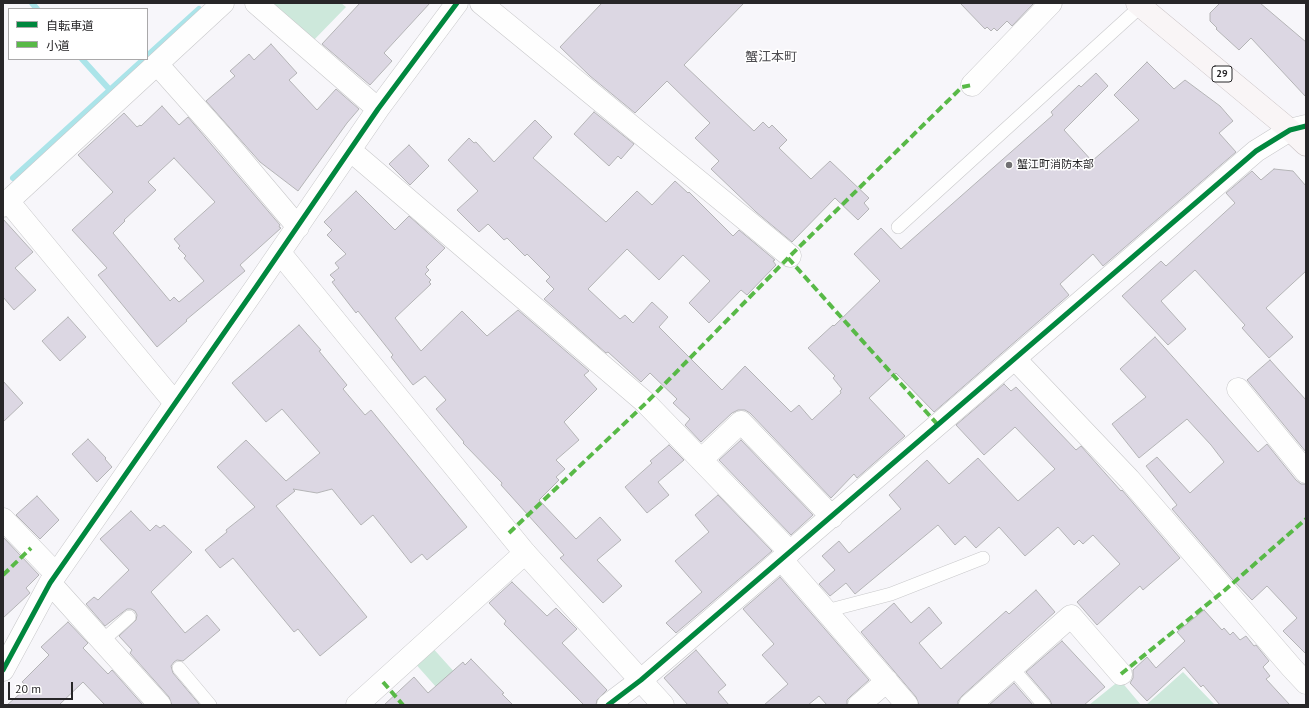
<!DOCTYPE html>
<html>
<head>
<meta charset="utf-8">
<style>
  body { margin:0 }
  #map { position:relative; width:1309px; height:708px; overflow:hidden; background:#f7f6fa; font-family:"PT Sans","Noto Sans JP",sans-serif }
  canvas { display:block }
  .frame { position:absolute; inset:0; border:4px solid #272628; pointer-events:none }
  .legend { position:absolute; left:8px; top:8px; width:140px; height:52px; box-sizing:border-box; background:#fff; border:1px solid #a9a8a9; margin:0; padding:5px 7px; list-style:none; font-size:12px; color:#272628 }
  .legend li { display:flex; align-items:center; gap:8px; height:20px }
  .legend b { width:20px; border:1px solid #a9a8a9 }
  .scale { position:absolute; left:8px; top:682px; width:65px; height:18px; box-sizing:border-box; border:2px solid #272628; border-top:0; padding-left:5px; font-size:12px; line-height:14px; white-space:nowrap; color:#272628; -webkit-text-stroke:3px #fff; paint-order:stroke }
</style>
</head>
<body>
<div id="map">
<canvas width="1309" height="708"></canvas>
<div class="frame"></div>
<ul class="legend">
<li><b style="height:5px;background:#00873e"></b>自転車道</li>
<li><b style="height:5px;background:#58b947"></b>小道</li>
</ul>
<div class="scale">20 m</div>
</div>
<script>
const ctx = document.querySelector('canvas').getContext('2d');
ctx.lineJoin = 'round';
function fill(path, color) { ctx.fillStyle = color; ctx.fill(path, 'evenodd'); }
const toPath = rows => new Path2D(rows.map(r => 'M' + r).join(''));
function trace(path, color, width, dash) { ctx.strokeStyle = color; ctx.lineWidth = width; ctx.lineCap = dash ? 'butt' : 'round'; ctx.setLineDash(dash || []); ctx.stroke(path); }
function write(font, color, halo, rows, align = 'center') {
  ctx.font = font + ' "PT Sans","Noto Sans JP",sans-serif'; ctx.lineWidth = 3; ctx.setLineDash([]); ctx.textBaseline = 'middle'; ctx.strokeStyle = halo; ctx.fillStyle = color; for (const [text, x, y, turn = 0] of rows) {
    ctx.save(); ctx.translate(x, y); ctx.rotate((+turn || 0) * Math.PI / 180); ctx.textAlign = isNaN(turn) ? turn : align; if (halo) ctx.strokeText(text, 0, 0); ctx.fillText(text, 0, 0); ctx.restore();
  }
}
fill(toPath([
  [262,3,341,3,346,7,311,43],
  [430,645,484,705,452,705,413,661],
  [1183,672,1215,705,1146,705],
  [1120,680,1141,705,1089,705]
]), '#cde8db');
trace(toPath([
  [32,3,37,9],
  [147,56,199,9],
  [82,59,110,90],
  [13,178,144,59]
]), '#abe4e9', 6);
const building = toPath([
  [360,3,430,3,384,53,392,61,370,85,322,44,360,3],
  [602,3,744,3,684,65,754,131,763,122,769,128,772,125,787,140,779,148,811,179,830,161,869,198,864,203,869,209,858,220,835,198,792,242,756,212,711,169,719,161,695,138,710,123,667,81,635,113,590,76,560,47,602,3],
  [960,3,1034,3,1012,26,1007,21,997,31,994,28,991,31,987,27,985,29,960,3],
  [1220,3,1260,3,1306,42,1306,97,1251,38,1239,50,1216,29,1217,28,1210,21,1210,13,1220,3],
  [271,44,297,73,289,80,317,110,336,89,359,109,347,123,298,191,260,162,206,101,235,76,230,71,249,54,254,60,271,44],
  [1147,62,1174,89,1185,80,1220,106,1233,121,1219,133,1236,152,1103,266,1093,254,1060,284,1069,295,934,412,896,373,869,398,905,436,857,478,854,474,831,498,750,413,745,410,738,410,732,413,701,442,685,425,690,419,673,403,677,399,650,373,641,382,608,352,606,353,544,299,554,289,546,281,550,277,527,254,525,256,507,238,504,240,488,224,479,232,457,210,478,191,448,160,469,138,474,143,476,142,494,162,535,120,552,137,533,158,606,222,637,191,652,205,675,181,688,193,689,192,733,236,739,230,775,260,773,261,776,265,747,295,741,290,709,323,689,303,710,281,683,255,659,280,627,249,588,289,620,319,625,315,633,323,652,302,668,317,659,327,722,390,745,366,791,412,799,405,812,420,841,393,840,391,842,389,833,378,835,376,808,348,833,325,834,326,880,281,854,254,881,228,901,249,1053,115,1051,112,1079,85,1081,87,1096,73,1108,86,1064,130,1092,161,1139,120,1114,95,1147,62],
  [162,106,179,125,188,117,280,225,279,227,281,228,240,265,245,271,186,320,187,321,157,347,98,275,107,268,72,230,113,192,78,155,124,113,137,127,140,125,141,126,162,106],
  [174,158,215,202,174,239,180,246,178,248,186,256,184,258,204,281,179,302,174,297,170,301,113,233,125,221,124,220,156,190,148,182,174,158],
  [594,112,634,144,621,159,618,156,609,166,574,134,594,112],
  [409,145,429,166,410,185,389,164,409,145],
  [1274,169,1293,171,1306,186,1306,271,1266,308,1293,337,1269,358,1242,328,1245,325,1195,270,1161,301,1186,329,1168,345,1122,296,1161,261,1166,266,1235,203,1226,193,1252,171,1261,180,1274,169],
  [356,191,395,230,409,216,445,248,426,267,429,270,425,274,431,280,429,282,431,284,395,318,421,351,462,311,487,336,518,310,589,371,584,375,597,389,564,422,579,440,556,460,565,469,556,477,559,480,539,500,576,539,600,517,621,540,597,560,622,586,603,603,560,558,564,555,501,485,502,483,463,443,464,442,436,409,446,400,425,376,413,385,391,357,393,355,358,311,356,313,332,282,335,280,330,275,339,268,335,263,346,254,327,235,332,230,324,222,356,191],
  [3,219,33,252,15,268,36,290,14,310,3,297,3,219],
  [68,317,86,337,60,361,42,341,68,317],
  [299,325,321,350,319,351,347,385,343,389,365,415,371,410,467,527,427,560,422,554,411,563,373,515,361,525,332,489,317,493,293,489,295,491,276,506,367,617,320,656,298,629,294,632,233,558,220,568,205,550,227,532,226,530,255,507,217,467,246,440,286,481,320,453,282,409,266,422,232,383,299,325],
  [1155,337,1258,452,1267,444,1296,480,1301,484,1306,484,1306,654,1283,631,1297,618,1267,586,1252,600,1232,579,1172,509,1177,505,1146,466,1157,457,1190,493,1224,462,1211,445,1187,419,1139,458,1112,424,1146,397,1120,369,1155,337],
  [1270,360,1306,400,1306,452,1247,380,1270,360],
  [3,381,23,403,3,422,3,381],
  [1004,384,1011,391,1016,387,1076,450,1081,446,1121,491,1122,490,1180,558,1143,590,1140,586,1097,625,1077,602,1120,564,1093,535,1083,544,1079,540,1074,545,1058,527,1025,556,999,527,976,548,965,536,955,545,938,525,855,594,846,583,830,596,819,584,835,570,822,556,839,541,849,553,901,509,889,495,927,460,949,484,978,458,1018,501,1055,469,1015,427,984,455,956,425,1004,384],
  [88,439,106,458,105,459,112,467,97,482,72,454,88,439],
  [741,440,813,515,791,535,719,460,741,440],
  [669,445,684,460,658,482,669,495,647,513,625,487,652,463,650,461,669,445],
  [718,495,772,551,676,633,666,623,702,592,675,561,709,532,695,515,718,495],
  [37,496,59,520,40,539,16,515,37,496],
  [131,511,150,531,156,525,160,528,164,525,192,552,151,592,185,633,207,615,220,630,183,661,177,660,174,662,171,666,173,673,200,705,172,705,169,697,130,653,132,650,119,636,136,620,137,615,135,611,131,609,127,609,105,626,86,604,94,597,98,600,129,570,100,539,131,511],
  [3,537,39,575,26,588,30,593,3,618,3,537],
  [780,577,869,680,851,696,847,700,847,705,827,705,819,696,808,705,764,705,788,684,762,655,774,644,743,609,780,577],
  [512,582,547,616,556,608,577,629,562,643,607,690,597,700,596,705,584,705,504,624,506,621,489,603,512,582],
  [1036,590,1055,612,962,696,958,701,958,705,919,705,916,697,861,632,894,603,911,623,929,607,942,623,919,643,941,669,1006,611,1009,614,1036,590],
  [1204,610,1222,630,1224,628,1230,635,1233,632,1240,640,1246,636,1254,646,1256,645,1269,661,1263,667,1270,676,1266,679,1290,705,1220,705,1203,685,1201,687,1184,667,1147,701,1130,683,1133,678,1133,670,1147,657,1156,668,1185,641,1177,632,1204,610],
  [68,622,88,643,83,648,108,674,112,670,143,705,105,705,83,682,59,705,7,705,22,692,21,691,26,685,22,682,49,655,41,647,68,622],
  [1062,641,1105,687,1084,705,1052,705,1050,700,1026,672,1062,641],
  [696,650,726,685,718,692,729,705,688,705,664,678,696,650],
  [471,659,504,693,502,694,513,705,384,705,414,677,428,693,463,662,465,665,471,659],
  [1014,683,1033,705,989,705,1014,683]
]);
fill(building, '#dcd7e3');
trace(building, '#b4b4b6', 1);
const lane = toPath([
  [898,227,1141,6],
  [826,611,891,594,983,558],
  [102,641,129,617],
  [179,668,210,705],
  [1012,668,1044,705]
]);
const street = toPath([
  [256,3,378,109],
  [481,3,790,256],
  [157,64,222,137,298,227],
  [972,85,1051,3],
  [350,150,646,403,790,552],
  [8,201,175,403],
  [3,206,223,3],
  [1015,359,1129,479,1292,668,1306,683],
  [1238,389,1306,472],
  [701,460,741,422,832,517],
  [3,519,56,574],
  [782,560,907,705],
  [50,583,160,705],
  [3,670,50,583,256,287,378,109,457,3],
  [357,705,525,553],
  [608,705,641,680,1256,151,1290,130,1306,126],
  [859,705,887,681],
  [970,705,1071,616,1121,674]
]);
const secondary = toPath([
  [280,253,525,553,663,705]
]);
const primary = toPath([
  [1137,3,1290,130,1306,145]
]);
trace(lane, '#c8c8ca', 14);
trace(street, '#c8c8ca', 23);
trace(secondary, '#c8c8ca', 23);
trace(primary, '#c9c2c4', 23);
trace(lane, '#fefefe', 13);
trace(street, '#fefefe', 22);
trace(secondary, '#fefefe', 22);
trace(primary, '#f9f5f6', 22);
trace(toPath([
  [788,258,938,425],
  [509,533,646,403,790,256,962,87,972,85],
  [3,575,31,548],
  [1121,674,1225,590,1306,519],
  [383,682,403,705]
]), '#58b947', 4, [8, 4]);
trace(toPath([
  [3,670,50,583,256,287,378,109,457,3],
  [608,705,641,680,1256,151,1290,130,1306,126]
]), '#00873e', 5);
for (const [x, y, r, color] of [
  [1009,165,4,"#706f72"]
]) { const dot = new Path2D(); dot.arc(x, y, r, 0, 2 * Math.PI); ctx.fillStyle = color; ctx.fill(dot); trace(dot, '#fff', 1.5); }
for (const [x, y, w] of [
  [1222,74,20]
]) { const box = new Path2D(); box.roundRect(x - w / 2, y - 8, w, 16, 3); ctx.fillStyle = '#fff'; ctx.fill(box); trace(box, '#272628', 1); }
write('bold 10px', '#272628', null, [
  ["29",1222,74]
]);
write('11px', '#272628', '#fff', [
  ["蟹江町消防本部",1017,165]
], 'left');
write('13px', '#4c4b4f', '#fff', [
  ["蟹江本町",771,57]
]);
</script>
</body>
</html>
